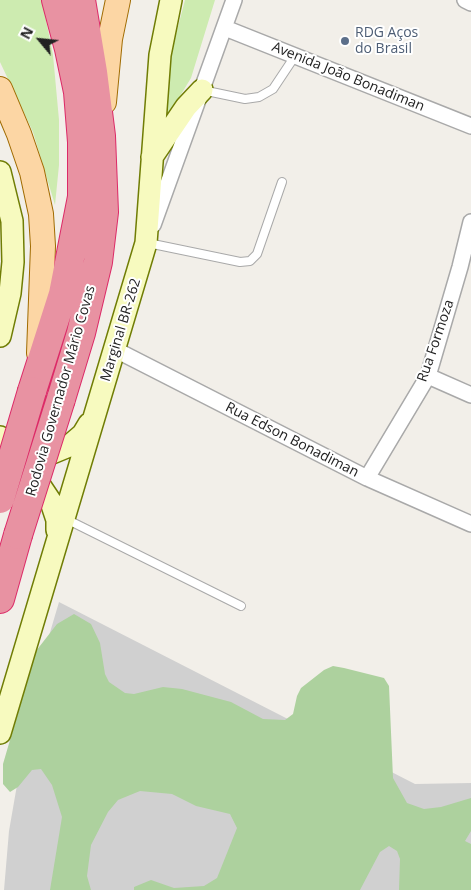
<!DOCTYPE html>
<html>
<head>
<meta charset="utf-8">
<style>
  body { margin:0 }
  #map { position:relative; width:471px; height:890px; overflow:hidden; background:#f2efe9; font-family:"Open Sans",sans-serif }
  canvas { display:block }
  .north { position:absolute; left:15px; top:15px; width:50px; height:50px; -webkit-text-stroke:4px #fff; paint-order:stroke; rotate:298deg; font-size:14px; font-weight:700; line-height:20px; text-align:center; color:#222 }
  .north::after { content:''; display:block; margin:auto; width:18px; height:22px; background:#222; clip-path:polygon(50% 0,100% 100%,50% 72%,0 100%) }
</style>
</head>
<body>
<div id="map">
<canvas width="471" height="890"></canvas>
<div class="north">N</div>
</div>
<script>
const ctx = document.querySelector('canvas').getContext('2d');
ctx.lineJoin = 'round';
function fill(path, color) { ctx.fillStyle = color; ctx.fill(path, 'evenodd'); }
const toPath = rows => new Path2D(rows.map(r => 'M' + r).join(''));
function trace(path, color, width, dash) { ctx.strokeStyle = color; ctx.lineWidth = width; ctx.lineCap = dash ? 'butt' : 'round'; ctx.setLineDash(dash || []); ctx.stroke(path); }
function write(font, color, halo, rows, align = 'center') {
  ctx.font = font + ' "Open Sans",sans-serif'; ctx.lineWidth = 4; ctx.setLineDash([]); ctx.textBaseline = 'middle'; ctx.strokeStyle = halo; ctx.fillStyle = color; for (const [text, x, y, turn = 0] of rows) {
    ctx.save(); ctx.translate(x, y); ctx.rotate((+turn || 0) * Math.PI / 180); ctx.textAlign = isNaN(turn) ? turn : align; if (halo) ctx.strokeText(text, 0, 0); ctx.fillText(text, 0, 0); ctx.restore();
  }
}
fill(toPath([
  [59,602,415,784,471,783,471,890,4,890,9,831,21,762,41,663]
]), '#d0d0d0');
fill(toPath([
  [0,0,42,0,53,55,59,120,59,165,55,205,33,132,0,62],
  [185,0,215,0,191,78,160,129,164,80]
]), '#cdebb0');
fill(toPath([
  [74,614,91,624,100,643,105,674,109,682,125,693,134,694,163,687,182,689,231,702,263,719,285,720,293,714,297,696,301,688,324,670,333,666,344,668,384,678,389,686,393,778,407,803,424,809,441,807,471,798,471,831,465,841,471,844,471,890,399,890,400,859,397,851,389,846,380,852,360,890,134,890,134,887,151,880,174,888,204,886,217,878,237,828,230,814,196,806,172,794,140,791,118,800,108,812,91,845,87,876,91,890,50,890,62,817,52,785,41,769,32,770,18,787,10,792,3,784,3,764,36,651,57,624]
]), '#add19e');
const lane = toPath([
  [202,90,245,99,259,97,273,89,295,56],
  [148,243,240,262,250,261,257,254,282,182],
  [66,519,241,606]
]);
const street = toPath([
  [465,0,471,3],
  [225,28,471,126],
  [153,225,234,0],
  [116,350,367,478,471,524],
  [428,376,471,395],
  [367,478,428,376,460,267,471,222]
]);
const secondary = toPath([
  [152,157,186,107,202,90],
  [0,172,12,221,13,262,10,293,0,336],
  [0,437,16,448,34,454,52,453,69,446,83,434,89,424],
  [25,475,41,487,51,502,57,520,57,530],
  [0,733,146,243,160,55,171,0]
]);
const primary = toPath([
  [0,89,19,134,32,172,41,214,43,246,39,353],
  [104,102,110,39,118,0]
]);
const highway = toPath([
  [32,391,63,294,82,197,82,142,78,92,69,49,56,0],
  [61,399,81,333,98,262,104,212,101,136,93,72,81,0],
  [0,599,18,535]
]);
trace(lane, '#a9a9a9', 10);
trace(street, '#a9a9a9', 18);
trace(secondary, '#707d05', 24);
trace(primary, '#a06b00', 26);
trace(highway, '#dc2a67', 30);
trace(lane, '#fff', 8);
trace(street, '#fff', 15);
trace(secondary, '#f7fabf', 21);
trace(primary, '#fcd6a4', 24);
trace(highway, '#e892a2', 28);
const highwayBridge = toPath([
  [0,499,32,391],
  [18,535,61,399]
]);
trace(highwayBridge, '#dc2a67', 30, []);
trace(highwayBridge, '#e892a2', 28);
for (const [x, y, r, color] of [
  [345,41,5,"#5c6f8a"]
]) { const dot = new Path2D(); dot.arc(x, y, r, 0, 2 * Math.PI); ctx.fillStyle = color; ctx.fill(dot); trace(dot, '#fff', 2); }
write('14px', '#4e5e75', '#fff', [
  ["RDG Aços",355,33],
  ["do Brasil",355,49]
], 'left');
write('14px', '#222', '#fff', [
  ["Avenida João Bonadiman",348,77,22],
  ["Marginal BR-262",121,330,-73],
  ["Rua Formoza",436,341,-71],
  ["Rodovia Governador Mário Covas",61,391,-74],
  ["Rua Edson Bonadiman",292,440,27]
]);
</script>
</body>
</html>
